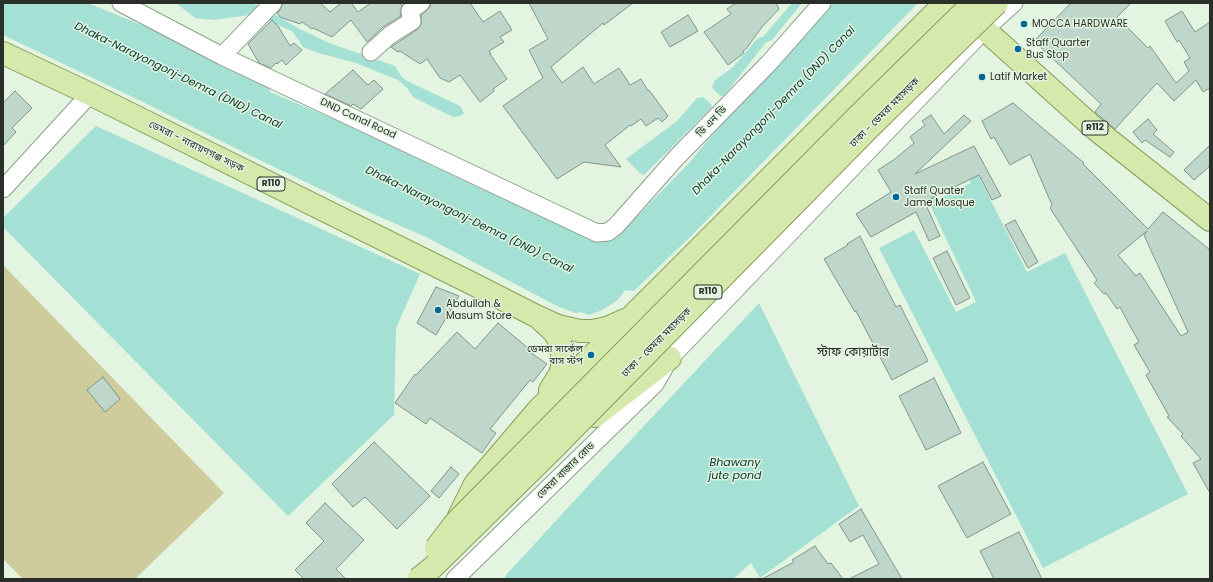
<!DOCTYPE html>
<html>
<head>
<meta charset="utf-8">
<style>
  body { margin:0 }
  #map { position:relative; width:1213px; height:582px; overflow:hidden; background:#e3f4e1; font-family:Poppins,sans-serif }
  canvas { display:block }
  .frame { position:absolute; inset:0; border:4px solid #2a3029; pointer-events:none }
</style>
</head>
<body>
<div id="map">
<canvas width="1213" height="582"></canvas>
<div class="frame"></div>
</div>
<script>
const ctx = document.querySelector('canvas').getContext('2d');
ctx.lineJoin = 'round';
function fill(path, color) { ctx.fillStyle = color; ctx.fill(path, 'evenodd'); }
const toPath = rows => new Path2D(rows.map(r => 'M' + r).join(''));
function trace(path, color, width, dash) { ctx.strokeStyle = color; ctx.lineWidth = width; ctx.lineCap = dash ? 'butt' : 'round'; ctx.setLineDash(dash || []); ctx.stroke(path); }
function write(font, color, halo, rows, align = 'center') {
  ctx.font = font + ' Poppins,"Noto Sans Bengali",sans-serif'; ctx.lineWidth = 3; ctx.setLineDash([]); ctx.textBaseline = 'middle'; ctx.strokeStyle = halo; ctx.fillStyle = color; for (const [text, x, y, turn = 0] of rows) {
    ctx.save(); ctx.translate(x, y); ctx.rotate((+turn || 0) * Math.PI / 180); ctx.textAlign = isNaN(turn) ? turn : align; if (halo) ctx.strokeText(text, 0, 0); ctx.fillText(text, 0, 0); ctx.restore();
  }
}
fill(toPath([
  [3,265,224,493,135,579,23,579,3,559]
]), '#cecb9d');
fill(toPath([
  [3,3,88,3,144,26,269,87,270,92,367,133,430,165,586,237,600,241,609,241,617,237,689,163,729,115,833,3,918,3,694,233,634,291,625,290,618,300,602,310,589,315,581,312,575,313,557,306,426,237,362,209,243,152,141,101,3,35],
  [176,3,242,3,253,4,262,7,298,28,329,43,395,66,401,76,407,81,460,106,464,113,460,116,453,117,413,97,407,88,398,80,356,63,315,52,303,47,293,32,256,14,214,20,195,18],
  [792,3,802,3,772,40,765,43,763,47,759,51,726,93,644,175,641,174,626,159,677,121,697,98,704,97,712,88,714,81,733,67,757,39,764,36],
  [96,126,420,274,396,328,394,415,288,516,3,227,3,218],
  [975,169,1027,272,1065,253,1188,494,1043,568,879,248,914,230,956,312,976,302,925,194,931,191,936,200,971,183,967,173],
  [759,303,859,506,760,578,751,563,733,579,504,579,507,574,598,475]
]), '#a5e0d4');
fill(toPath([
  [713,81,714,81,712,88,721,96,728,94,710,111,712,105,703,97,696,97,703,95]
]), '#e3f4e1');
const building = toPath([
  [283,3,320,3,330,12,341,3,351,3,358,12,371,3,400,3,402,6,400,13,401,16,383,27,367,42,351,20,332,37,313,28,312,29,302,22,300,24,280,17,277,13,280,10,283,3],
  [431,3,470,3,483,22,500,11,512,30,500,37,504,42,489,51,491,54,490,54,507,79,493,89,494,91,480,102,460,75,449,82,440,78,427,59,420,64,400,51,398,52,391,47,418,29,421,24,421,15,430,7,431,3],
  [529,3,633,3,604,25,603,23,551,67,562,83,583,67,594,84,619,68,630,85,641,79,648,91,649,90,668,116,662,122,658,118,646,126,641,119,631,126,630,125,605,145,621,167,584,162,557,179,503,106,543,78,529,50,548,39,529,3],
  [736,3,776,3,779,9,762,27,746,49,743,51,744,53,728,65,704,32,731,14,727,9,736,3],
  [1071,3,1131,3,1117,17,1148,48,1150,46,1176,83,1189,71,1184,62,1190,58,1179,40,1177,42,1165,21,1182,11,1195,32,1210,22,1210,88,1203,92,1196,80,1174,101,1157,83,1115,129,1095,112,1101,104,1034,41,1071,3],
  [688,15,698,31,670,47,661,32,688,15],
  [272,20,278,26,290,46,294,43,302,50,286,65,282,60,277,64,276,63,271,68,259,63,248,44,272,20],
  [353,70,368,85,374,80,383,89,361,109,353,104,351,106,325,94,353,70],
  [15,91,32,108,12,128,16,132,3,146,3,103,15,91],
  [1013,103,1084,163,1083,164,1148,229,1163,212,1210,250,1210,493,1193,463,1201,459,1181,436,1183,434,1167,417,1169,416,1146,375,1150,372,1134,345,1139,342,1129,324,1120,307,1117,309,1106,293,1104,294,1094,283,1097,280,1050,208,1052,205,1030,154,1010,165,994,137,991,139,982,121,1013,103],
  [1147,231,1144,235,1188,332,1181,336,1140,273,1136,276,1118,255,1147,231],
  [931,115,944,134,964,115,971,121,915,174,974,146,1001,196,992,200,979,175,926,201,927,204,926,205,940,236,929,241,916,212,871,237,856,214,891,192,878,170,895,159,914,143,910,137,925,125,922,121,931,115],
  [1148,119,1157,130,1153,134,1174,152,1170,157,1145,140,1142,143,1133,132,1148,119],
  [1210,145,1210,166,1194,180,1184,170,1210,145],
  [1015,220,1038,262,1028,268,1005,225,1015,220],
  [860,236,896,307,900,305,928,361,892,380,856,311,855,312,824,259,848,245,847,244,860,236],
  [947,251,970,298,956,305,933,258,947,251],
  [436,287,459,296,436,335,417,323,436,287],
  [498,323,528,348,527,350,547,364,533,382,530,380,490,429,496,433,482,453,430,418,426,424,395,403,415,374,416,375,457,332,475,349,498,323],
  [103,377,120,399,105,412,87,390,103,377],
  [934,378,961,433,926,450,899,396,934,378],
  [374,442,430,496,397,529,365,497,353,507,332,484,374,442],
  [983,462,1011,514,967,538,938,486,983,462],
  [451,467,459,474,439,498,431,491,451,467],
  [325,503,364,540,336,569,346,579,304,579,295,570,324,541,306,523,325,503],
  [861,509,902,579,849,579,879,564,863,535,850,542,839,524,861,509],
  [1019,532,1042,579,994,579,980,551,1019,532],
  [815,546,828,564,831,563,843,579,762,579,794,562,792,560,815,546]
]);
fill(building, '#bfd7ca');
trace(building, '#7f9689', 1);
const minor = toPath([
  [121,3,222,56,597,233,608,232,616,226,676,158,769,63,822,3],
  [371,52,390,35,412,21,410,11,421,3],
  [222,56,273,3],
  [3,189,90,94],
  [455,579,655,384,670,358,984,30,1014,3]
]);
const major = toPath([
  [963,10,1094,128,1210,220],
  [3,53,90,94,471,283,538,317,558,326,580,331,592,331,607,328,625,320],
  [541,320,554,332,560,342,562,354,562,367,560,374,550,390],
  [595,416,670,358],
  [459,516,475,484,537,411,945,3]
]);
trace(minor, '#8e9e8c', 19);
trace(major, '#889e5a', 24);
trace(minor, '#fff', 17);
trace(major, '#d6e9ac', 22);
const majorBridge = toPath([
  [436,548,456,522,859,115,973,3],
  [418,579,433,567,552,450,871,126,997,3]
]);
trace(majorBridge, '#889e5a', 24, []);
trace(majorBridge, '#d6e9ac', 22);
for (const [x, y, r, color] of [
  [1024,24,4,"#006795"],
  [1018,49,4,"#006795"],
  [982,77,4,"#006795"],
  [896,197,4,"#006795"],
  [438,310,4,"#006795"],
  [591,355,4,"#006795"]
]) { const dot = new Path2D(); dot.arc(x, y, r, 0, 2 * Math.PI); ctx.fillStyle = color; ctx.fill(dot); trace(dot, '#e3f4e1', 1.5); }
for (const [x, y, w] of [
  [1095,128,26],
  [271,184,28],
  [708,292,28]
]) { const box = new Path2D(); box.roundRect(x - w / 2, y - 7, w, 14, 3); ctx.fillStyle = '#e3f4e1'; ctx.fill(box); trace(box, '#2a3029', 1); }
write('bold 9px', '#2a3029', null, [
  ["R112",1095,128],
  ["R110",271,184],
  ["R110",708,292]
]);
write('10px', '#2a3029', '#e3f4e1', [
  ["MOCCA HARDWARE",1032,24],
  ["Staff Quarter",1026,43],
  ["Bus Stop",1026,55],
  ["Latif Market",990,77],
  ["Staff Quater",904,191],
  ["Jame Mosque",904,203],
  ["Abdullah &",446,304],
  ["Masum Store",446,316],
  ["ডেমরা সার্কেল",583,349,"right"],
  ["বাস স্টপ",583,361,"right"]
], 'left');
write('10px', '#2a3029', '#e3f4e1', [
  ["ঢাকা - ডেমরা মহাসড়ক",885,113,-45],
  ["DND Canal Road",358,119,25],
  ["ডি এন ডি",712,122,-46],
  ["ডেমরা - নারায়ণগঞ্জ সড়ক",196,147,26],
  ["ঢাকা - ডেমরা মহাসড়ক",657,343,-45],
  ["ডেমরা বাজার রোড",566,471,-44]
]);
write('italic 11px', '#00362e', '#e3f4e1', [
  ["Dhaka-Narayongonj-Demra (DND) Canal",178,76,26],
  ["Dhaka-Narayongonj-Demra (DND) Canal",774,111,-46],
  ["Dhaka-Narayongonj-Demra (DND) Canal",469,220,26],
  ["Bhawany",735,463],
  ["jute pond",735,476]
]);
write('12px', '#2a3029', '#e3f4e1', [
  ["স্টাফ কোয়ার্টার",853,353]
]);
</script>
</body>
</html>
